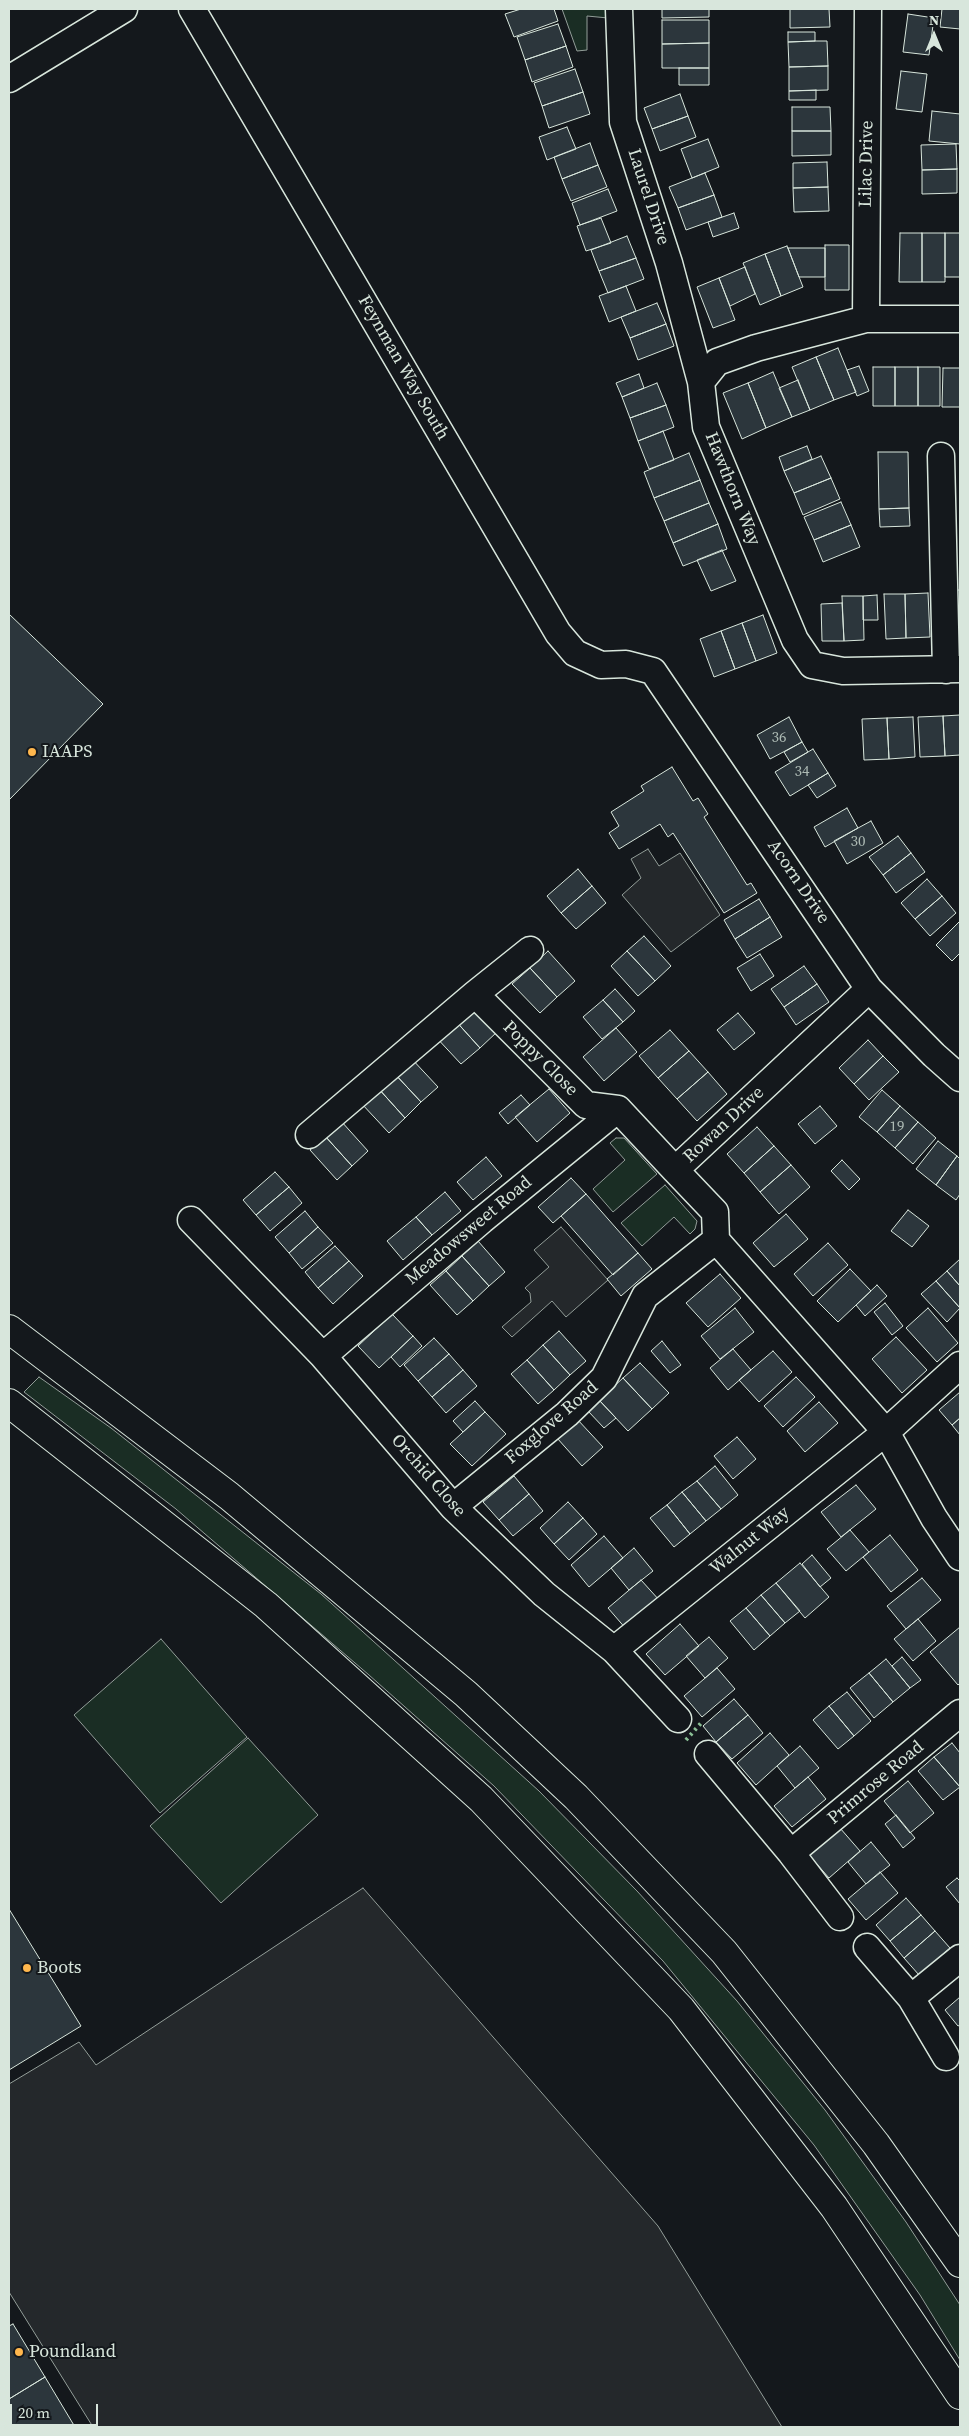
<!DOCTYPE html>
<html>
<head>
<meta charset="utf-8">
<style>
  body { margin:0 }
  #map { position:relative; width:969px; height:2436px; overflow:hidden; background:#14181c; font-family:"Source Serif 4",serif }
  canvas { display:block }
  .frame { position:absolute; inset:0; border:10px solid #d8e6dc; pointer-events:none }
  .north { position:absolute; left:909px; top:10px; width:50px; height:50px; -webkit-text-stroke:4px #14181c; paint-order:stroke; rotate:0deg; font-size:14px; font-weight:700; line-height:20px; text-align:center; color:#d8e6dc }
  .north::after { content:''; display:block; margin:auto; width:18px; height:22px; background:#d8e6dc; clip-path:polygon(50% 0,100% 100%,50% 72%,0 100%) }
  .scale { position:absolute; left:10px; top:2404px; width:88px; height:22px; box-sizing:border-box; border:2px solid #d8e6dc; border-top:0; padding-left:6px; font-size:15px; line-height:18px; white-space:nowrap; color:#d8e6dc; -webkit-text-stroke:4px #14181c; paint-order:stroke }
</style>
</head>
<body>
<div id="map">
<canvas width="969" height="2436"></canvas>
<div class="frame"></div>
<div class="north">N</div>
<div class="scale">20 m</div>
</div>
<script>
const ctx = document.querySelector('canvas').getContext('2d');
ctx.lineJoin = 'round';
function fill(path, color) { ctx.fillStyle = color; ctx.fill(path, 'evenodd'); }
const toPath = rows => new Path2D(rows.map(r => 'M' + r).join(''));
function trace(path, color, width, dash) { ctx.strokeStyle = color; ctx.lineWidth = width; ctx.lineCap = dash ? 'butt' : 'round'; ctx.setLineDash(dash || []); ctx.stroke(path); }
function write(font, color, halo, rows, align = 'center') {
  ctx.font = font + ' "Source Serif 4",serif'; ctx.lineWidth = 4; ctx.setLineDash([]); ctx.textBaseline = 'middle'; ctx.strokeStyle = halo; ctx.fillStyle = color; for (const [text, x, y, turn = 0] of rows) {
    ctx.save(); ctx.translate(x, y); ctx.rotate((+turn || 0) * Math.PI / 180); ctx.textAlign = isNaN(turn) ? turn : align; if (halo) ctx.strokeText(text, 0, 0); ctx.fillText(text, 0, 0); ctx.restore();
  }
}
const green = toPath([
  [562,9,607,9,608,18,587,16,587,50,577,51,562,9],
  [616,1138,624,1138,657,1174,613,1212,593,1189,625,1160,610,1143,616,1138],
  [665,1185,697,1221,695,1229,690,1234,674,1217,642,1246,621,1223,665,1185],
  [39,1377,111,1428,321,1594,539,1791,637,1891,737,2001,825,2110,906,2222,960,2305,960,2360,920,2295,814,2145,663,1961,494,1786,369,1675,176,1509,24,1392,39,1377],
  [161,1639,247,1737,160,1813,74,1715,161,1639],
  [248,1738,318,1815,221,1903,150,1826,248,1738]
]);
fill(green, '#1a2d24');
trace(green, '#939e99', 1);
const parking = toPath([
  [648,849,659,866,680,853,720,915,671,952,622,895,641,878,631,859,648,849],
  [561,1227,608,1280,566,1317,552,1301,512,1337,502,1327,531,1302,530,1293,525,1288,549,1267,534,1250,561,1227],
  [363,1888,658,2226,782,2427,93,2427,9,2292,9,2084,79,2042,96,2065,363,1888]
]);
fill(parking, '#24282b');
trace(parking, '#939e99', 1);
const building = toPath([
  [521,9,554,9,558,21,514,37,505,14,521,9],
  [662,9,709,9,709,17,662,18,662,9],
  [790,9,829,9,830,27,790,28,790,9],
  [942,9,960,9,960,29,940,27,942,9],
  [908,14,934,18,929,55,903,52,908,14],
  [662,20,709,20,709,43,662,44,662,20],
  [558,24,566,46,525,60,517,37,558,24],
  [788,32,815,32,815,41,788,42,788,32],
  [815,41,827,41,828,66,789,67,788,42,815,41],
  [709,43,709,68,662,68,662,44,709,43],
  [566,46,573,67,532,82,525,60,566,46],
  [828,66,828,90,789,91,789,67,828,66],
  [679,68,709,68,709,85,679,85,679,68],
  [575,69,583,92,542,106,534,83,575,69],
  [901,71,927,74,922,112,896,109,901,71],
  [816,90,816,100,789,100,789,91,816,90],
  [583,92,590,114,549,128,542,106,583,92],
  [680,94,688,116,652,129,644,108,680,94],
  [792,107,830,107,831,131,792,131,792,107],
  [932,111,960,114,960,144,929,141,932,111],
  [688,116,696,137,660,151,652,129,688,116],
  [567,127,576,149,547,160,539,137,567,127],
  [792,131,831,131,831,155,792,156,792,131],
  [708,139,719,167,692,178,681,149,708,139],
  [590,143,598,165,562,179,554,157,590,143],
  [956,144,957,169,922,170,921,145,956,144],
  [827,162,828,187,793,188,793,163,827,162],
  [598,165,607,187,571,201,562,179,598,165],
  [957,169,957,193,922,194,922,170,957,169],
  [705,173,714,195,678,208,669,187,705,173],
  [828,187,829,211,794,212,793,188,828,187],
  [608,189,617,211,580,225,572,203,608,189],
  [714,195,722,217,686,230,678,208,714,195],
  [734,213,739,228,713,237,708,222,734,213],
  [601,218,611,243,586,251,577,226,601,218],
  [900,233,922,233,922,282,899,282,900,233],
  [922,233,945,233,945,282,922,282,922,233],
  [945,233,960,233,960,277,945,277,945,233],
  [627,236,636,258,599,271,591,250,627,236],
  [825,245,849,245,849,290,825,290,825,245],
  [787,246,803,287,781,296,765,254,787,246],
  [788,248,825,248,825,277,799,277,788,248],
  [765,254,781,296,760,305,743,263,765,254],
  [636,258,644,279,608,293,599,271,636,258],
  [745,267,755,294,730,306,719,278,745,267],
  [719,278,735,320,713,328,697,287,719,278],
  [626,286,636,311,609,322,599,296,626,286],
  [657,303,666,324,630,338,621,317,657,303],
  [666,324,674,346,638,360,630,338,666,324],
  [838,348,856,392,834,400,816,357,838,348],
  [816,357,834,400,810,410,792,367,816,357],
  [859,366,869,391,857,396,847,370,859,366],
  [873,367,895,367,895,406,873,406,873,367],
  [895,367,918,367,918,406,895,406,895,367],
  [918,367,940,367,940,406,918,406,918,367],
  [943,368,960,368,960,407,942,407,943,368],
  [773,372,792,417,766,428,748,383,773,372],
  [639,374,644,388,622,397,616,383,639,374],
  [798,380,810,410,792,417,779,388,798,380],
  [657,383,666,405,630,418,622,397,657,383],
  [748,383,766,428,742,439,723,393,748,383],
  [666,405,674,427,638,441,630,418,666,405],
  [663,431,674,460,649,469,638,441,663,431],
  [807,446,812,459,784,471,779,457,807,446],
  [878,452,908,452,909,508,879,509,878,452],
  [689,453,700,480,654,498,644,472,689,453],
  [821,456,831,478,794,493,784,471,821,456],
  [831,478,840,499,803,515,794,493,831,478],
  [700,480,709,503,664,521,654,498,700,480],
  [841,502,851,525,814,540,804,517,841,502],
  [709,503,718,524,673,543,664,521,709,503],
  [909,508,910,526,880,527,879,509,909,508],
  [718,524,727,549,683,566,673,543,718,524],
  [851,525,860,547,823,562,814,540,851,525],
  [722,550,736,581,711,591,697,560,722,550],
  [956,590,960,590,960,635,958,635,956,590],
  [928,593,930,637,906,638,905,594,928,593],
  [884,594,905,594,906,638,886,639,884,594],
  [877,595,878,620,863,620,863,596,877,595],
  [842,596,863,596,864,640,844,641,842,596],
  [842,603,844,641,822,641,821,604,842,603],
  [9,614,103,704,9,800,9,614],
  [763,615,777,653,756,661,742,623,763,615],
  [742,623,756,661,735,669,721,631,742,623],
  [721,631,735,669,714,677,700,639,721,631],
  [960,715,960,755,945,756,943,716,960,715],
  [943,716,945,756,920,757,918,717,943,716],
  [789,717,802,742,770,759,757,735,789,717],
  [913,717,915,757,889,759,887,718,913,717],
  [887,718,889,759,864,760,862,719,887,718],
  [802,742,808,752,790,762,784,752,802,742],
  [813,749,828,773,790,796,775,772,813,749],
  [672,767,693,801,698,798,708,814,704,817,747,885,751,883,757,893,724,913,673,833,668,837,660,824,619,849,609,833,619,826,611,812,644,791,641,786,672,767],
  [828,773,836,786,817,798,808,785,828,773],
  [847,808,858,828,825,847,814,827,847,808],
  [871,821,883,843,847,864,834,841,871,821],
  [898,836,911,853,883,875,869,857,898,836],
  [911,853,925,872,896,893,883,875,911,853],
  [578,869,592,886,561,913,547,896,578,869],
  [927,879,942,896,915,919,901,903,927,879],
  [592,886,606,903,576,929,561,913,592,886],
  [942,896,956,913,930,936,915,919,942,896],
  [759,899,770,917,735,939,724,920,759,899],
  [770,917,782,937,747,958,735,939,770,917],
  [960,921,960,953,952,961,936,945,960,921],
  [644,936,671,966,655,981,627,951,644,936],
  [548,951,575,981,557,997,530,968,548,951],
  [627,951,655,981,638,996,611,966,627,951],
  [760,954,774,976,751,991,737,968,760,954],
  [804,966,817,984,784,1007,771,989,804,966],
  [530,968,557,997,540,1013,512,984,530,968],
  [817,984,829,1002,796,1025,784,1007,817,984],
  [615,989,635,1011,623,1022,603,1000,615,989],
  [603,1000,623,1022,602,1039,583,1017,603,1000],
  [471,1002,498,1031,480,1048,453,1018,471,1002],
  [738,1013,755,1033,734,1050,717,1030,738,1013],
  [453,1018,480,1048,461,1064,434,1035,453,1018],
  [616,1028,637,1052,604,1081,583,1057,616,1028],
  [670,1030,689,1051,658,1078,639,1056,670,1030],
  [868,1040,883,1056,854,1084,839,1068,868,1040],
  [689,1051,708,1072,677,1099,658,1078,689,1051],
  [883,1056,899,1072,869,1100,854,1084,883,1056],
  [410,1057,438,1087,421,1102,394,1073,410,1057],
  [708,1072,727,1094,697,1121,677,1099,708,1072],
  [394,1073,421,1102,405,1118,378,1088,394,1073],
  [378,1088,405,1118,389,1133,361,1103,378,1088],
  [549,1089,570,1113,537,1142,515,1117,549,1089],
  [882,1090,900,1106,877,1132,859,1117,882,1090],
  [521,1095,530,1105,508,1124,499,1113,521,1095],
  [820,1106,837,1126,815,1144,798,1124,820,1106],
  [900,1106,918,1122,895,1148,877,1132,900,1106],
  [341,1121,368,1151,352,1166,325,1136,341,1121],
  [918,1122,936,1138,913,1164,895,1148,918,1122],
  [757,1127,774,1146,744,1173,727,1154,757,1127],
  [325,1136,352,1166,337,1180,310,1150,325,1136],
  [938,1141,957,1156,936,1185,916,1169,938,1141],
  [774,1146,791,1165,760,1192,744,1173,774,1146],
  [957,1156,960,1159,960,1194,956,1200,936,1185,957,1156],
  [486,1157,502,1176,473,1200,457,1182,486,1157],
  [842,1160,860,1179,849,1190,831,1171,842,1160],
  [791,1165,810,1187,779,1214,760,1192,791,1165],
  [275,1172,289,1187,256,1215,243,1200,275,1172],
  [571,1178,586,1194,553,1223,538,1207,571,1178],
  [289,1187,302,1203,270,1231,256,1215,289,1187],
  [445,1192,461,1211,432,1235,416,1217,445,1192],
  [586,1194,638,1253,613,1275,561,1216,586,1194],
  [908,1210,929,1226,912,1247,891,1231,908,1210],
  [305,1211,318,1227,289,1253,275,1237,305,1211],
  [786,1214,808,1239,774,1267,753,1243,786,1214],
  [416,1217,432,1235,403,1260,387,1241,416,1217],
  [318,1227,333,1243,302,1269,289,1253,318,1227],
  [478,1241,505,1272,489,1286,462,1256,478,1241],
  [828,1243,848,1265,813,1296,794,1274,828,1243],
  [335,1246,349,1261,318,1288,305,1272,335,1246],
  [638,1253,652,1269,621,1296,607,1279,638,1253],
  [462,1256,489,1286,473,1301,446,1271,462,1256],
  [960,1259,960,1286,947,1271,960,1259],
  [349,1261,363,1276,333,1304,318,1288,349,1261],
  [850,1269,871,1291,838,1322,817,1301,850,1269],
  [446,1271,473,1301,457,1315,430,1285,446,1271],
  [947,1271,960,1286,960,1308,936,1281,947,1271],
  [720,1274,741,1298,708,1327,686,1303,720,1274],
  [936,1281,960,1308,947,1322,921,1294,936,1281],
  [877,1285,887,1296,865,1316,856,1305,877,1285],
  [885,1303,903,1326,892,1335,874,1312,885,1303],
  [735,1308,754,1332,720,1359,701,1336,735,1308],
  [928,1308,958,1343,937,1362,906,1328,928,1308],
  [392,1314,413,1336,379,1368,358,1346,392,1314],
  [559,1331,586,1361,570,1375,543,1345,559,1331],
  [413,1336,422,1346,400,1367,391,1357,413,1336],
  [896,1337,927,1370,902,1393,872,1359,896,1337],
  [434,1338,449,1354,418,1381,404,1365,434,1338],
  [662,1341,681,1365,670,1373,651,1351,662,1341],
  [543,1345,570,1375,554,1390,527,1360,543,1345],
  [733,1349,751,1370,728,1390,710,1368,733,1349],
  [773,1351,792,1372,759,1402,739,1380,773,1351],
  [449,1354,463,1370,432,1397,418,1381,449,1354],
  [527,1360,554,1390,538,1404,511,1374,527,1360],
  [640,1363,669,1393,652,1409,623,1378,640,1363],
  [463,1370,477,1386,446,1413,432,1397,463,1370],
  [796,1377,815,1397,783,1427,764,1406,796,1377],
  [623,1378,652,1409,628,1431,599,1400,623,1378],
  [960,1392,960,1418,952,1425,939,1410,960,1392],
  [599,1400,616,1418,604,1428,588,1411,599,1400],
  [475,1401,485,1412,463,1432,453,1421,475,1401],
  [819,1402,838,1423,805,1452,787,1431,819,1402],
  [485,1412,506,1434,472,1466,450,1444,485,1412],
  [960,1418,960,1435,952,1425,960,1418],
  [577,1419,603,1447,582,1466,557,1438,577,1419],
  [737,1437,756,1459,733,1479,714,1456,737,1437],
  [715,1466,738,1495,721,1509,697,1481,715,1466],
  [514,1476,529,1494,499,1520,483,1502,514,1476],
  [697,1481,721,1509,706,1521,682,1492,697,1481],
  [856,1485,876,1509,841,1537,821,1512,856,1485],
  [682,1492,706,1521,690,1534,667,1505,682,1492],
  [529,1494,543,1511,513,1536,499,1520,529,1494],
  [568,1502,583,1518,554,1544,540,1528,568,1502],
  [667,1505,690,1534,674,1547,650,1518,667,1505],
  [583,1518,597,1534,569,1560,554,1544,583,1518],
  [850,1530,869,1552,846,1571,827,1549,850,1530],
  [890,1535,918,1570,891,1592,863,1557,890,1535],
  [604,1536,623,1558,589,1587,571,1565,604,1536],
  [634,1548,653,1571,629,1590,611,1568,634,1548],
  [812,1555,831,1578,820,1587,802,1564,812,1555],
  [800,1563,829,1597,805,1618,776,1583,800,1563],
  [922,1578,941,1600,906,1629,887,1606,922,1578],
  [641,1580,660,1601,627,1630,608,1608,641,1580],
  [776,1583,800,1611,785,1623,761,1595,776,1583],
  [761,1595,785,1623,770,1636,746,1608,761,1595],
  [746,1608,770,1636,754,1650,730,1621,746,1608],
  [918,1619,936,1641,913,1661,894,1639,918,1619],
  [680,1624,699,1646,665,1675,646,1654,680,1624],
  [960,1627,960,1683,958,1685,930,1652,960,1627],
  [709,1637,728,1658,705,1678,686,1656,709,1637],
  [902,1657,921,1680,910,1688,892,1666,902,1657],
  [886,1659,910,1688,893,1702,869,1673,886,1659],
  [717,1668,735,1689,702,1717,684,1696,717,1668],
  [869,1673,893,1702,874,1718,850,1688,869,1673],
  [847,1692,871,1721,854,1736,829,1706,847,1692],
  [734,1699,748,1715,716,1742,703,1726,734,1699],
  [829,1706,854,1736,838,1749,813,1720,829,1706],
  [748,1715,763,1733,732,1759,716,1742,748,1715],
  [770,1733,789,1755,756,1785,737,1763,770,1733],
  [952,1743,960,1753,960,1787,934,1757,952,1743],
  [800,1746,819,1768,795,1788,777,1766,800,1746],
  [934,1757,960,1787,943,1800,918,1771,934,1757],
  [808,1777,826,1799,792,1827,774,1806,808,1777],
  [908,1781,934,1813,910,1833,884,1801,908,1781],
  [896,1815,915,1838,903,1848,885,1824,896,1815],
  [840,1828,860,1851,829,1878,809,1855,840,1828],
  [871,1842,890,1865,866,1884,848,1862,871,1842],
  [880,1872,898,1893,866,1920,848,1899,880,1872],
  [957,1878,960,1881,960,1904,946,1887,957,1878],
  [906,1898,921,1915,890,1941,876,1925,906,1898],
  [9,1909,81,2026,9,2070,9,1909],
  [921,1915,935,1931,904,1958,890,1941,921,1915],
  [935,1931,950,1948,919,1975,904,1958,935,1931],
  [960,1997,960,2025,958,2026,945,2010,960,1997],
  [13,2324,45,2377,9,2399,9,2326,13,2324],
  [45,2377,75,2427,9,2427,9,2399,45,2377]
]);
fill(building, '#2c363c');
trace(building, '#d8e6dc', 1);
const street = toPath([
  [192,9,558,633,575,653,601,665,626,664,653,671,869,989,934,1055,960,1078],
  [619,9,623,122,669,263,701,382],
  [9,79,124,9],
  [866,319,868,9],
  [960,319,866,319,756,348,717,362,701,382,706,427,795,640,812,665,843,671,960,669],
  [941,456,946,670],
  [869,989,675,1170,715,1212,716,1240,886,1432,934,1518,960,1557],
  [475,994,530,950],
  [309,1135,475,994,586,1105,618,1109,675,1170],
  [191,1220,323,1356,453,1507,544,1594,614,1650,678,1719],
  [323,1356,482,1220,618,1109],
  [453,1507,567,1414,604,1378,645,1296,716,1240],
  [614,1650,886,1432,960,1365],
  [708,1754,791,1853,840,1917],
  [791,1853,960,1713],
  [867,1947,911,1998,946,2057],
  [911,1998,960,1958]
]);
const highway = toPath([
  [9,1329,229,1496,466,1694,576,1797,724,1952,876,2144,960,2263],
  [9,1403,266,1605,481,1799,681,2009,834,2207,960,2395]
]);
trace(street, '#d8e6dc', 29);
trace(highway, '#d8e6dc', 30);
trace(street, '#14181c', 26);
trace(highway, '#14181c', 28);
trace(toPath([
  [686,1740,702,1722]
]), '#8ac095', 4, [2.5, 4]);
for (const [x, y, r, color] of [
  [32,752,5,"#ffb74d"],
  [27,1968,5,"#ffb74d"],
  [19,2352,5,"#ffb74d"]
]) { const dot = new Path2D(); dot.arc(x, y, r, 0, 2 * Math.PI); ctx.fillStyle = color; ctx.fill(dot); trace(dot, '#14181c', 2); }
write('15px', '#adbab4', null, [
  ["36",779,738],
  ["34",802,772],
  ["30",858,842],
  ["19",897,1127]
]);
write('18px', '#d8e6dc', '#14181c', [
  ["Lilac Drive",867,164,-89],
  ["Laurel Drive",648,197,72],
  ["Feynman Way South",403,368,60],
  ["Hawthorn Way",732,489,68],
  ["Acorn Drive",798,882,56],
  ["Poppy Close",540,1059,45],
  ["Rowan Drive",724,1125,-43],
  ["Meadowsweet Road",469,1231,-40],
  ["Foxglove Road",552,1423,-41],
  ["Orchid Close",428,1476,49],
  ["Walnut Way",750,1541,-39],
  ["Primrose Road",876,1783,-40]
]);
write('18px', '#d8e6dc', '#14181c', [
  ["IAAPS",42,752],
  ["Boots",37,1968],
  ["Poundland",29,2352]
], 'left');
</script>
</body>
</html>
